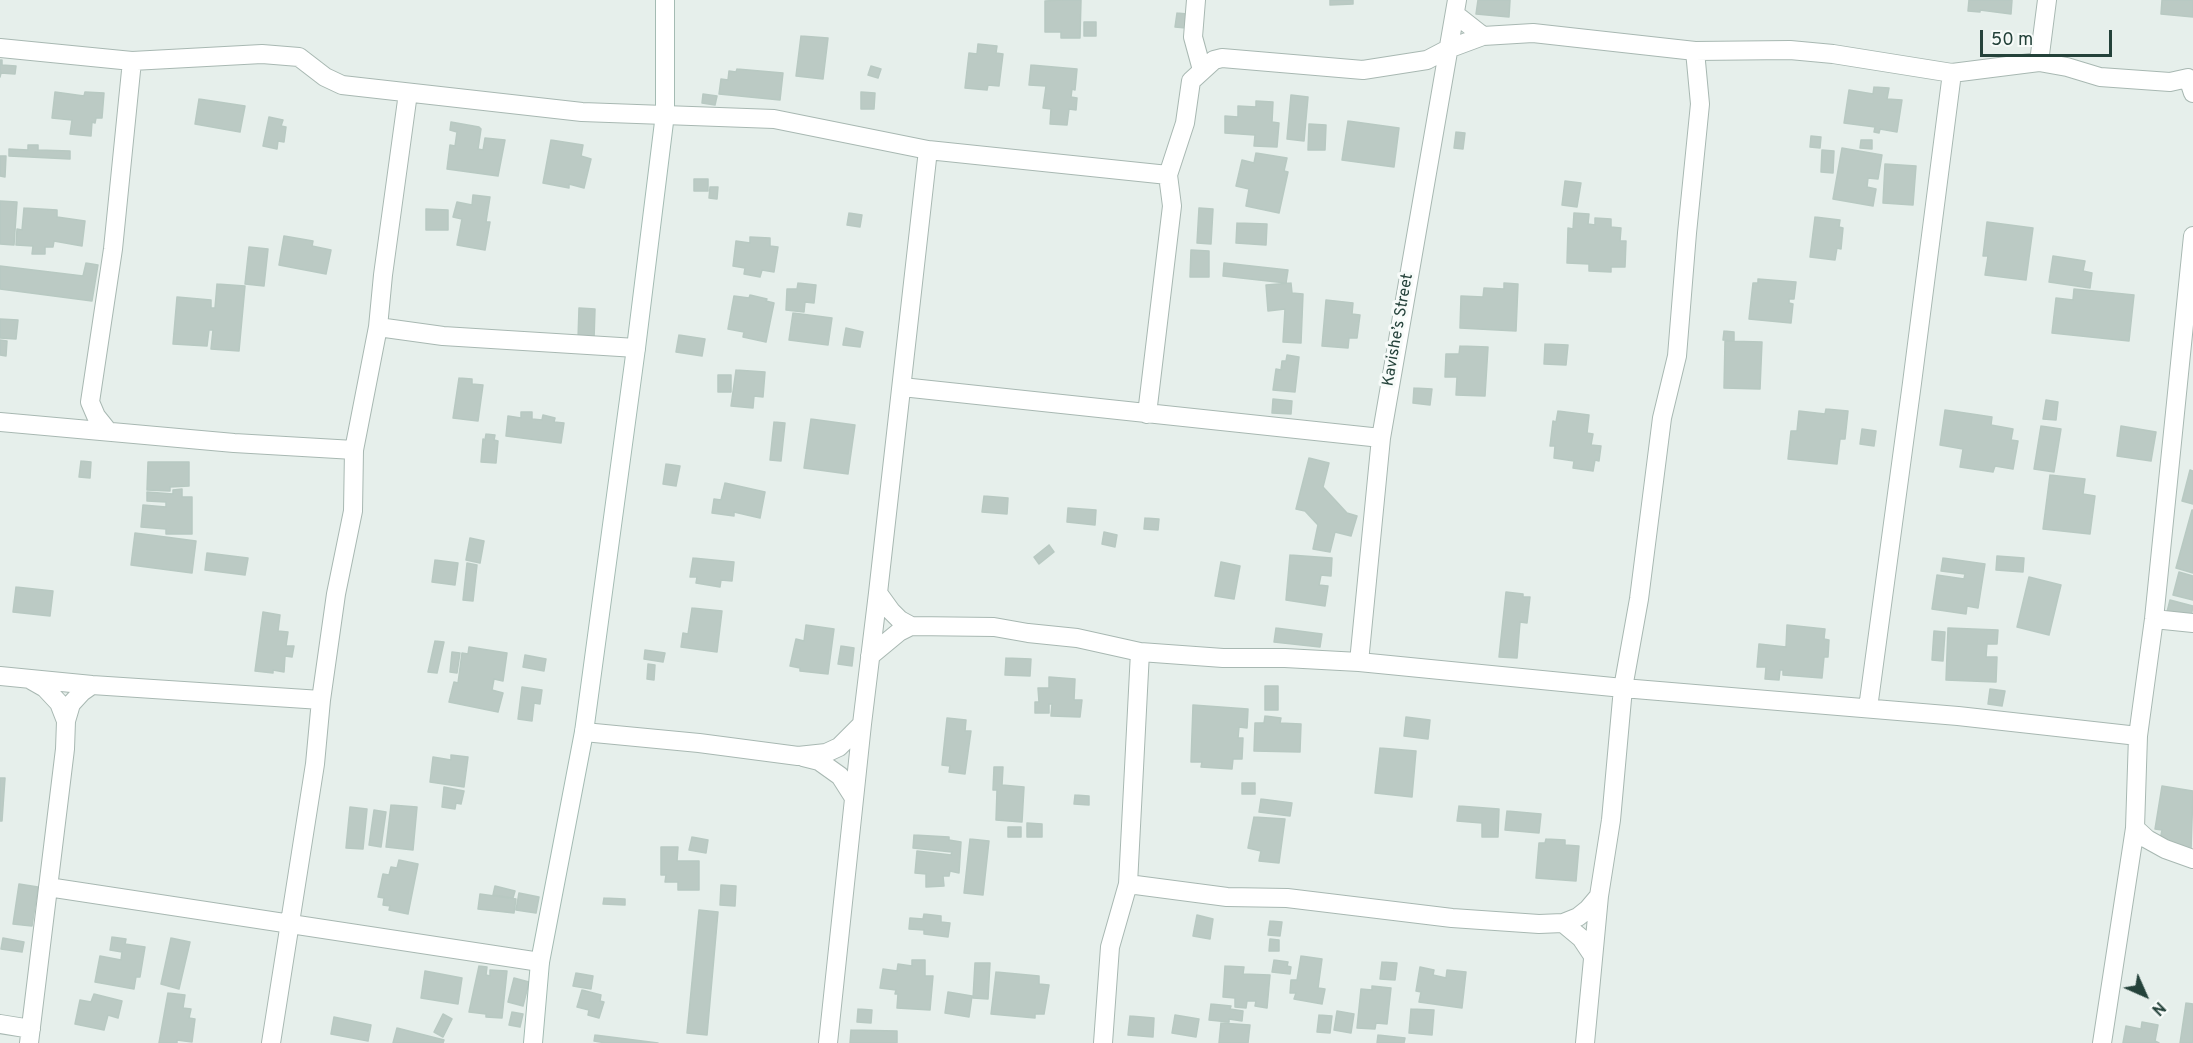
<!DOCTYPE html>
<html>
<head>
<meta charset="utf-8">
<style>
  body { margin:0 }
  #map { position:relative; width:2193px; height:1043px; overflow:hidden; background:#e6efeb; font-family:Overpass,sans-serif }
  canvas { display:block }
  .north { position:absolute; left:2115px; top:965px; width:60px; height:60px; -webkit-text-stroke:4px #f7fbf9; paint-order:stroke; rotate:135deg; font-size:16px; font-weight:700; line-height:24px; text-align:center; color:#24423a }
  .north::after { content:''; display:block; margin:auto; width:21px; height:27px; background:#24423a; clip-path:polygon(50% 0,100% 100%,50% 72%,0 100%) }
  .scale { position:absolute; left:1980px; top:30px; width:132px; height:27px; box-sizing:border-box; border:3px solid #24423a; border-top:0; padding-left:8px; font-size:18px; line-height:21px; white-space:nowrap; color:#24423a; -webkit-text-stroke:4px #f7fbf9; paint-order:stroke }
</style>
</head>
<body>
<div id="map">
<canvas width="2193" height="1043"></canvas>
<div class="north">N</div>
<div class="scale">50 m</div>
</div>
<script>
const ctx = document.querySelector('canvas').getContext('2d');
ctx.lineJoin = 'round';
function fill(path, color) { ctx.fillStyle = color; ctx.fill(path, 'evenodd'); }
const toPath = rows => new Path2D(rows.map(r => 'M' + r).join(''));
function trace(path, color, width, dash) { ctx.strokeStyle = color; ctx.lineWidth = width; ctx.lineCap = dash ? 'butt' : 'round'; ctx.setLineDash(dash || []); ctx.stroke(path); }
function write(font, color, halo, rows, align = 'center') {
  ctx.font = font + ' Overpass,sans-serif'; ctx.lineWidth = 6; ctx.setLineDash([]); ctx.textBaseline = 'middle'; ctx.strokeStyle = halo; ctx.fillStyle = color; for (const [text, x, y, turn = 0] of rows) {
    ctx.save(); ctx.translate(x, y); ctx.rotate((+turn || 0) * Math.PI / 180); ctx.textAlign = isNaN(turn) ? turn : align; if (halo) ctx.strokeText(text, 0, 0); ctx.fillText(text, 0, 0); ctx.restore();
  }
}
const building = toPath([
  [1063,0,1081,0,1080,38,1061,38,1061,32,1045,32,1045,1,1063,0],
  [1330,0,1353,0,1353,4,1330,5,1330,0],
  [1478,0,1510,0,1509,17,1476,14,1478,0],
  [1969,0,2012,0,2011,14,1980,10,1980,12,1968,11,1969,0],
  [2162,0,2193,0,2193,17,2161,14,2162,0],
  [1177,13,1187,14,1186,28,1175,27,1177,13],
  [1084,22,1096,22,1096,36,1084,36,1084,22],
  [801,36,828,38,823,79,796,76,801,36],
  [978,44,997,46,996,53,1003,54,999,86,988,85,987,90,965,88,969,53,977,54,978,44],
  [0,60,2,60,2,65,16,66,15,74,1,73,0,77,0,60],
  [1031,65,1077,69,1075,90,1072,89,1071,97,1077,98,1076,110,1069,109,1067,125,1050,124,1051,109,1043,108,1046,86,1029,85,1031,65],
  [871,66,881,69,878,78,868,75,871,66],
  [737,69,783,73,780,100,719,94,721,79,728,80,729,71,736,72,737,69],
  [1874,87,1889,88,1887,99,1902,100,1897,132,1880,129,1879,133,1874,132,1875,127,1844,123,1849,90,1873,94,1874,87],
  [55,92,84,96,85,92,104,93,102,118,96,118,95,123,92,122,91,136,70,134,72,120,52,118,55,92],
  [861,92,875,93,874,109,861,109,861,92],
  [703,94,717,96,715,105,702,103,703,94],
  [1291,95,1308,97,1304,141,1287,139,1291,95],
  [199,99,245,106,240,132,195,124,199,99],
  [1256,101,1273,102,1272,122,1279,123,1277,147,1254,146,1255,135,1225,133,1225,116,1238,117,1238,106,1256,107,1256,101],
  [269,117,283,120,281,126,286,127,284,142,278,141,277,149,263,146,269,117],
  [1348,121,1399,128,1394,167,1342,160,1348,121],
  [451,122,479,127,481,129,478,149,483,150,485,138,505,140,498,176,447,169,450,145,455,146,457,132,450,130,451,122],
  [1309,124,1326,125,1325,150,1308,150,1309,124],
  [1456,132,1465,133,1463,149,1454,148,1456,132],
  [1811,136,1821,137,1820,148,1810,147,1811,136],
  [551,140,583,145,581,156,591,159,584,188,569,184,569,188,543,183,551,140],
  [1861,140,1872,140,1872,149,1860,148,1861,140],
  [28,145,38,145,38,150,70,151,70,159,9,156,9,149,28,150,28,145],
  [1842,148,1882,155,1878,179,1868,178,1867,187,1876,189,1873,206,1833,199,1842,148],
  [1822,150,1834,151,1833,173,1821,172,1822,150],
  [1256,153,1287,158,1284,171,1288,172,1279,213,1246,206,1249,189,1236,186,1242,160,1254,163,1256,153],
  [0,156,6,156,5,177,0,176,0,156],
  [1885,164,1916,166,1913,205,1883,203,1885,164],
  [694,179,708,179,708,191,694,191,694,179],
  [1565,181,1581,183,1577,207,1562,205,1565,181],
  [710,187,718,187,717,199,709,198,710,187],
  [473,195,490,197,486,222,490,222,485,250,457,245,462,219,453,217,457,202,472,205,473,195],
  [0,201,17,202,14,245,0,244,0,201],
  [24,208,57,210,57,217,85,221,82,246,54,241,53,247,45,247,45,254,32,254,33,246,16,245,17,229,22,230,24,208],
  [1199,208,1213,209,1211,244,1197,243,1199,208],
  [426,209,448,210,448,230,426,230,426,209],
  [849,213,862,215,860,227,847,225,849,213],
  [1574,213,1589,214,1588,224,1595,225,1595,218,1611,219,1611,227,1621,228,1620,241,1626,241,1625,267,1611,267,1611,272,1589,271,1589,264,1567,263,1568,228,1573,229,1574,213],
  [1815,217,1840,220,1839,227,1843,228,1841,249,1837,248,1835,260,1810,257,1815,217],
  [1987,222,2033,228,2026,280,1985,275,1988,256,1983,256,1987,222],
  [1237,223,1267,224,1266,245,1236,243,1237,223],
  [284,236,313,241,312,246,331,250,326,274,279,265,284,236],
  [750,237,770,238,770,246,778,247,774,272,762,270,760,277,744,274,745,268,733,266,736,241,750,243,750,237],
  [249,247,268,249,264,286,245,284,249,247],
  [1191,250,1209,251,1209,277,1190,277,1191,250],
  [2053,256,2085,261,2083,271,2092,273,2090,288,2049,282,2053,256],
  [86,263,98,265,92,301,0,289,0,266,83,276,86,263],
  [1224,263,1288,270,1286,283,1223,276,1224,263],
  [1758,279,1796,282,1794,299,1789,299,1789,303,1793,304,1791,323,1749,319,1753,283,1758,283,1758,279],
  [798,283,816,285,814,303,805,302,804,312,786,310,787,289,797,289,798,283],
  [1291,283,1292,293,1303,294,1301,343,1283,342,1285,309,1268,311,1266,285,1291,283],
  [1504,283,1518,284,1516,331,1460,328,1461,296,1483,297,1484,288,1504,289,1504,283],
  [217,284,245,286,239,351,211,349,213,330,209,330,207,346,173,344,177,297,211,300,211,308,215,308,217,284],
  [2074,289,2134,295,2129,341,2052,333,2056,298,2073,300,2074,289],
  [750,295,767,299,766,301,774,303,766,342,743,337,744,332,728,329,734,296,749,298,750,295],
  [1326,300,1353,303,1352,314,1360,315,1357,338,1349,338,1348,348,1322,346,1326,300],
  [579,308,595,309,594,340,578,339,579,308],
  [793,313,832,318,828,345,789,340,793,313],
  [0,319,18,320,16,339,0,338,0,319],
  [846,328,863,332,860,347,843,345,846,328],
  [1724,331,1734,332,1734,341,1723,340,1724,331],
  [679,335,705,339,702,356,676,352,679,335],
  [0,340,7,341,6,356,0,355,0,340],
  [1725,341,1762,342,1760,389,1724,388,1725,341],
  [1545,344,1568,345,1566,365,1544,364,1545,344],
  [1460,346,1488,347,1485,396,1456,395,1457,377,1445,377,1446,354,1459,354,1460,346],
  [1287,355,1299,357,1295,392,1273,390,1276,369,1281,370,1282,361,1286,361,1287,355],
  [736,370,765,372,763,397,754,396,753,408,731,406,736,370],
  [718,375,731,375,731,392,718,392,718,375],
  [459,378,472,379,472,384,483,385,478,421,453,418,459,378],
  [1414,388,1432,389,1430,405,1413,403,1414,388],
  [1273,399,1292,401,1291,414,1272,413,1273,399],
  [2046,400,2058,402,2056,420,2043,419,2046,400],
  [1826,409,1848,411,1845,439,1840,439,1837,464,1788,459,1791,431,1797,431,1799,411,1825,414,1826,409],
  [1945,410,1992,417,1991,425,2013,429,2011,440,2018,441,2013,469,1995,466,1993,472,1960,467,1963,449,1940,445,1945,410],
  [1558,411,1589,415,1587,433,1593,434,1591,445,1601,446,1599,461,1595,460,1593,471,1573,468,1574,461,1554,458,1555,446,1550,446,1553,421,1556,422,1558,411],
  [521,412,532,412,532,419,542,420,543,415,555,418,554,422,564,423,561,443,506,436,508,416,521,418,521,412],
  [811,419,855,425,848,474,804,468,811,419],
  [774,422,785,423,781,461,770,460,774,422],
  [2041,426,2061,429,2054,472,2034,469,2041,426],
  [2121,426,2156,432,2151,461,2117,456,2121,426],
  [1862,429,1876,431,1874,446,1860,444,1862,429],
  [486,434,495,435,494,440,498,441,496,463,481,462,483,439,485,440,486,434],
  [1309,458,1329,463,1323,487,1347,513,1357,516,1351,536,1335,532,1330,552,1313,549,1318,525,1305,511,1296,509,1309,458],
  [81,461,91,462,90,478,79,477,81,461],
  [148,462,189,462,189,486,170,487,170,491,147,490,148,462],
  [666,464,680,466,676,486,663,484,666,464],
  [2190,470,2193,471,2193,504,2182,501,2190,470],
  [2050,475,2085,479,2083,494,2095,496,2090,534,2043,529,2050,475],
  [725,483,765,492,760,518,734,512,734,516,712,513,714,499,721,500,725,483],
  [182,489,182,497,192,497,192,534,166,534,166,529,141,527,143,505,166,507,166,502,147,501,147,492,173,494,173,490,182,489],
  [984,496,1008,498,1007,514,982,512,984,496],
  [1068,508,1096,510,1095,525,1067,522,1068,508],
  [2192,510,2193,510,2193,573,2176,568,2192,510],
  [1145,518,1159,519,1158,530,1144,529,1145,518],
  [1104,532,1117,535,1115,547,1102,544,1104,532],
  [135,533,196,541,192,573,131,565,135,533],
  [470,538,484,541,480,563,466,560,470,538],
  [1049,545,1054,552,1039,564,1034,557,1049,545],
  [207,553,248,558,245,575,205,570,207,553],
  [1290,555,1332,558,1331,576,1321,575,1319,585,1328,586,1325,606,1286,600,1290,555],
  [1997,556,2024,558,2023,572,1996,570,1997,556],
  [693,558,734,562,732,581,721,580,720,587,696,583,697,577,690,577,693,558],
  [1943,558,1985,564,1978,608,1967,606,1966,614,1932,609,1937,575,1964,579,1965,574,1941,571,1943,558],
  [435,560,458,563,455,585,432,582,435,560],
  [1221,562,1240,566,1234,599,1215,596,1221,562],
  [467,563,477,565,473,601,463,600,467,563],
  [2179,572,2193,576,2193,600,2173,595,2179,572],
  [2029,577,2061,585,2049,635,2017,627,2029,577],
  [16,587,53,591,50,616,13,612,16,587],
  [1506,592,1523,594,1523,597,1530,597,1527,623,1520,622,1517,658,1499,657,1506,592],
  [2170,600,2193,606,2190,623,2166,616,2170,600],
  [692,608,722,611,717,652,681,647,683,633,688,634,692,608],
  [263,612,280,615,278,631,288,632,286,646,294,646,292,657,285,656,284,672,273,670,273,673,255,671,263,612],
  [806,625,834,629,828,674,800,671,800,668,790,666,796,639,804,641,806,625],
  [1787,625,1825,629,1824,639,1829,640,1828,657,1824,657,1822,678,1783,675,1783,670,1780,670,1779,680,1765,679,1766,667,1757,667,1759,644,1786,647,1787,625],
  [1276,628,1322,634,1320,647,1274,642,1276,628],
  [1948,628,1998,630,1997,644,1987,644,1986,657,1997,657,1996,682,1946,680,1948,628],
  [1934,631,1945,632,1943,661,1932,660,1934,631],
  [435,641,444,642,437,673,428,672,435,641],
  [841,646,854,648,852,666,838,664,841,646],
  [469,647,507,653,503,681,494,679,492,690,503,693,498,712,449,702,454,682,458,683,462,653,468,654,469,647],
  [645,650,665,653,663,662,644,659,645,650],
  [452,652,460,653,457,673,450,672,452,652],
  [525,655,546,659,544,671,523,667,525,655],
  [1006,658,1031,659,1030,676,1005,675,1006,658],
  [648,664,655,665,654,680,647,679,648,664],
  [1049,677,1075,679,1074,700,1082,700,1080,717,1051,716,1052,704,1049,704,1049,713,1035,713,1035,702,1039,702,1038,688,1049,688,1049,677],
  [1265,686,1278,686,1278,710,1265,710,1265,686],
  [522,687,542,690,540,704,534,703,532,721,518,719,522,687],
  [1990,689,2005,691,2002,706,1988,704,1990,689],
  [1193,705,1248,709,1247,728,1239,727,1238,738,1243,738,1242,759,1233,759,1232,769,1201,767,1202,762,1191,762,1193,705],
  [1265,716,1281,718,1280,723,1301,724,1300,752,1254,751,1255,723,1264,723,1265,716],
  [1406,717,1430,720,1428,739,1404,736,1406,717],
  [947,718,966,720,965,731,971,731,965,774,949,772,950,766,942,765,947,718],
  [1380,748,1416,751,1412,797,1375,793,1380,748],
  [451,755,468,757,464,787,430,782,433,757,451,760,451,755],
  [994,767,1003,767,1002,785,1024,787,1022,822,996,820,997,790,993,790,994,767],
  [0,778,5,778,2,821,0,821,0,778],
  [1242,783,1255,783,1255,794,1242,794,1242,783],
  [2162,786,2193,791,2191,851,2159,845,2162,830,2155,829,2162,786],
  [444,787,464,791,461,804,456,803,455,809,442,807,444,787],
  [1075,795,1089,796,1089,805,1074,804,1075,795],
  [1261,799,1292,803,1290,816,1259,812,1261,799],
  [391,805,417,807,413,850,386,847,391,805],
  [1459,806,1499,809,1498,837,1482,837,1482,823,1457,821,1459,806],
  [350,807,367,809,363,849,346,848,350,807],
  [374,810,386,812,381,847,369,845,374,810],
  [1507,811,1541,814,1539,833,1505,830,1507,811],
  [1254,817,1285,819,1279,863,1259,861,1261,851,1248,848,1254,817],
  [1027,823,1042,824,1042,837,1027,837,1027,823],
  [1008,827,1021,827,1021,837,1008,837,1008,827],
  [914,835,949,837,949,840,961,842,959,873,950,871,949,876,943,876,944,886,926,887,926,874,915,873,917,851,951,855,952,852,913,848,914,835],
  [692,837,708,840,706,853,689,850,692,837],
  [970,839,989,841,983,895,964,893,970,839],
  [1546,839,1565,840,1565,845,1579,846,1576,881,1536,878,1539,843,1545,843,1546,839],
  [661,847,678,847,677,861,699,861,699,890,678,890,678,882,665,882,666,875,661,875,661,847],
  [399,860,418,864,408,914,389,910,390,906,383,905,384,898,378,897,383,874,389,875,391,867,397,868,399,860],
  [19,884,38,887,32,926,13,924,19,884],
  [721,885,736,886,735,906,720,905,721,885],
  [495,886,515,891,513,898,493,895,495,886],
  [519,893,539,897,536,913,516,910,519,893],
  [480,894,516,899,514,913,478,909,480,894],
  [604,898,625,899,625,905,603,904,604,898],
  [699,910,718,912,707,1035,687,1033,699,910],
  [924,914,941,916,941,922,950,923,948,937,924,934,924,930,909,929,910,918,923,919,924,914],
  [1197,915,1213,919,1210,939,1193,936,1197,915],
  [1270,921,1282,922,1280,936,1268,935,1270,921],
  [112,937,126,939,125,944,145,947,140,977,136,977,134,989,95,982,100,956,121,960,122,952,110,950,112,937],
  [3,938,24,942,22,952,1,949,3,938],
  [171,938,190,942,179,989,161,984,171,938],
  [1270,939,1279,940,1279,951,1269,951,1270,939],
  [1301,956,1322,959,1318,988,1325,989,1322,1004,1294,999,1296,993,1290,993,1291,980,1297,980,1301,956],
  [912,960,925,960,925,976,933,976,930,1010,897,1008,898,994,895,994,896,990,880,988,883,969,897,971,898,964,912,966,912,960],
  [1274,960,1288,962,1287,966,1291,967,1290,974,1272,972,1274,960],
  [1382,962,1397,963,1395,980,1380,979,1382,962],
  [975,963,990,963,988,999,973,998,975,963],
  [479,966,487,967,486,975,490,976,490,970,507,971,502,1018,486,1017,486,1014,469,1012,479,966],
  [1225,966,1244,967,1243,974,1270,975,1267,1008,1255,1006,1256,1001,1247,1001,1246,1008,1235,1007,1235,998,1223,997,1225,966],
  [1420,967,1434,970,1433,975,1446,978,1447,970,1466,972,1462,1008,1419,1002,1421,992,1416,991,1420,967],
  [425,971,462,978,458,1004,421,998,425,971],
  [996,972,1039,976,1039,984,1049,985,1044,1014,1035,1014,1035,1018,991,1014,996,972],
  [576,973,593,976,591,989,573,986,576,973],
  [514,978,529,982,523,1006,508,1002,514,978],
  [1372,986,1391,988,1387,1024,1376,1023,1375,1029,1357,1028,1361,989,1372,990,1372,986],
  [582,990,601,995,600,1001,604,1002,599,1018,588,1015,589,1010,577,1007,582,990],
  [948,992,972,996,969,1017,945,1013,948,992],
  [168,993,185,995,183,1008,191,1009,189,1018,195,1019,192,1042,177,1040,177,1043,159,1043,168,993],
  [94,994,122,1001,118,1018,108,1015,104,1030,75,1024,80,1000,91,1002,94,994],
  [2186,1003,2193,1004,2193,1043,2180,1043,2186,1003],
  [1211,1004,1231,1006,1230,1009,1243,1011,1242,1021,1229,1019,1229,1022,1209,1020,1211,1004],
  [858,1009,872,1010,871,1023,857,1022,858,1009],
  [1411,1009,1434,1010,1432,1035,1409,1033,1411,1009],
  [1337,1011,1354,1014,1351,1033,1334,1030,1337,1011],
  [512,1012,523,1014,520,1027,509,1025,512,1012],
  [443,1014,452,1019,443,1037,434,1032,443,1014],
  [1175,1015,1199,1019,1196,1037,1172,1033,1175,1015],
  [1319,1015,1332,1016,1330,1033,1317,1032,1319,1015],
  [1130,1016,1154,1018,1153,1037,1128,1035,1130,1016],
  [334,1017,371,1025,368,1041,331,1034,334,1017],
  [2142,1022,2158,1025,2155,1041,2159,1043,2123,1043,2126,1026,2141,1029,2142,1022],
  [1221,1023,1250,1025,1248,1043,1219,1043,1221,1023],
  [397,1028,444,1040,443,1043,393,1043,397,1028],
  [851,1030,897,1031,897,1043,850,1043,851,1030],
  [595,1035,658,1043,606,1043,594,1041,595,1035],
  [1378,1035,1405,1038,1404,1043,1377,1043,1378,1035]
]);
fill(building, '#bbcac4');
trace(building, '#b8c9c2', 1.5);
const street = toPath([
  [1196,0,1193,37,1202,70],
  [1455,14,1483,36],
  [0,48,132,61,262,54,299,57,325,77,342,85,582,112,774,119,928,150,1168,175,1185,123,1191,81,1214,60,1222,58,1363,70,1427,60,1448,49,1483,36,1533,33,1695,51,1790,50,1833,54,1952,73,2039,62,2067,67,2100,77,2170,82,2188,78,2193,93],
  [2039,62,2047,0],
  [378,327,443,336,636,348],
  [902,387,1381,438],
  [1147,414,1172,206,1168,175],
  [0,422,234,443,354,450],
  [108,431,96,416,90,402,113,249,132,61],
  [878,593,891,611,900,620,911,626,994,627,1028,633,1077,638,1140,652,1223,658,1285,658,1359,662,1623,688,1958,716,2138,736],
  [2154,619,2193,623],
  [870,656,899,632,911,626],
  [1359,662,1381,438,1457,0],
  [0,676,92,685,321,700],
  [31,680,45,688,59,703,66,721],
  [1868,708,1912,383,1952,73],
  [584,732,699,743,798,756,826,753,839,747,862,724],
  [803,757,819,761,840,776,854,798],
  [2135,828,2147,839,2165,849,2193,859],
  [1128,884,1227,897,1287,898,1452,918,1539,924,1563,923,1578,917,1588,909,1599,896],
  [48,887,540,962],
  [1563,923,1581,938,1593,956],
  [0,1024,31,1029],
  [29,1043,65,749,66,721,71,704,82,692,92,685],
  [271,1043,315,764,321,700,336,594,353,511,354,450,378,327,383,275,408,93],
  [828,1043,862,724,878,593,928,150],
  [1103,1043,1110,947,1128,884,1140,652],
  [1585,1043,1599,896,1611,820,1623,688,1639,599,1662,418,1677,356,1687,233,1700,104,1695,51],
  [2102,1043,2135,828,2138,736,2154,619,2193,236]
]);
const secondary = toPath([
  [533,1043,540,962,584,732,636,348,665,114,665,0]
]);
trace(street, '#a8b8b2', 20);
trace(secondary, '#a4bbb3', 20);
trace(street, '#fff', 18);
trace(secondary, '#fff', 18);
write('16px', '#24423a', '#f7fbf9', [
  ["Kavishe’s Street",1399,330,-80]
]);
</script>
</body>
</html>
